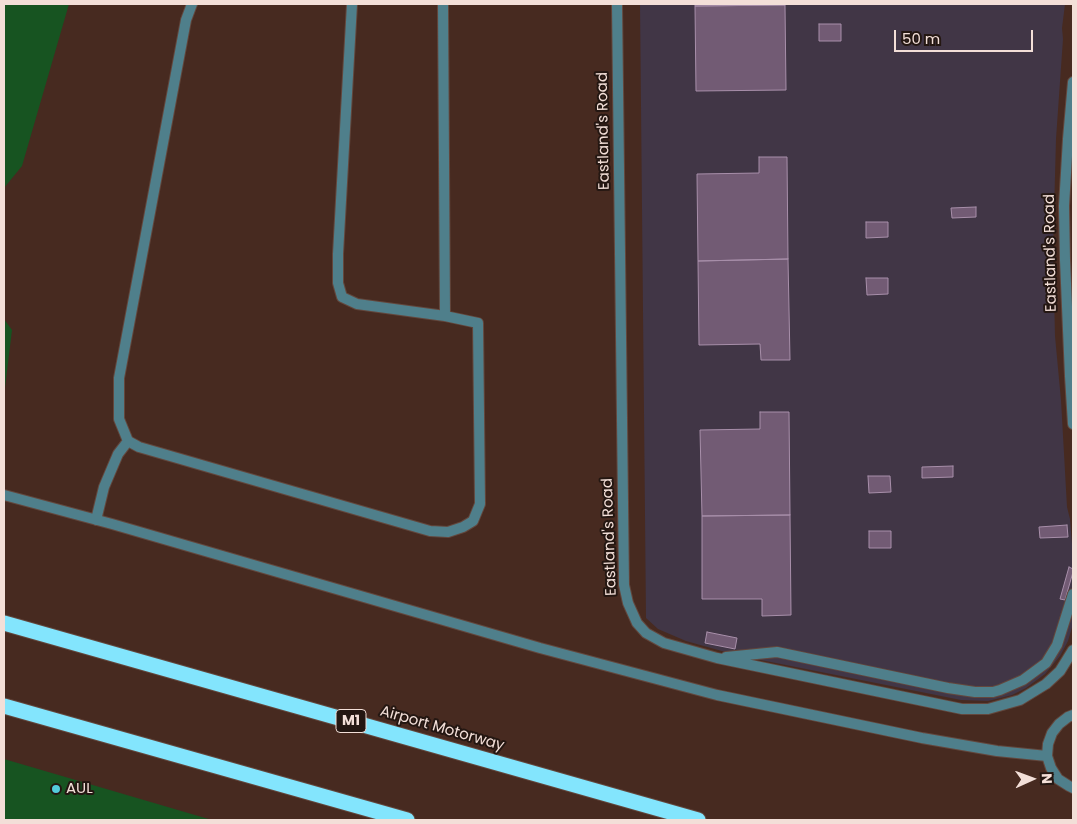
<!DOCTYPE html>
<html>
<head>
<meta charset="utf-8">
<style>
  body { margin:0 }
  #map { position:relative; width:1077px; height:824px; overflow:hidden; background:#472a20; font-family:Poppins,sans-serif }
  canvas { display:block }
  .frame { position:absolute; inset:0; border:5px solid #f3dfd8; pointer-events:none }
  .north { position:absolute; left:1007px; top:754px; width:50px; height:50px; -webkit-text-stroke:4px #241712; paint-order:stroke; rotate:88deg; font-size:14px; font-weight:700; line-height:20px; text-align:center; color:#f3dfd8 }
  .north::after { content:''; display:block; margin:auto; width:18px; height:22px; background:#f3dfd8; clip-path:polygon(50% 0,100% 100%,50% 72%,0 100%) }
  .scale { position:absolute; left:894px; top:30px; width:139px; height:22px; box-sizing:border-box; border:2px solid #f3dfd8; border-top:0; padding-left:6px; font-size:15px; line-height:18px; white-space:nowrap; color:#f3dfd8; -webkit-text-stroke:4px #241712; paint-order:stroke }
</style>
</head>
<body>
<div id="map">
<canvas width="1077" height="824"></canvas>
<div class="frame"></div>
<div class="north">N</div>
<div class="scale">50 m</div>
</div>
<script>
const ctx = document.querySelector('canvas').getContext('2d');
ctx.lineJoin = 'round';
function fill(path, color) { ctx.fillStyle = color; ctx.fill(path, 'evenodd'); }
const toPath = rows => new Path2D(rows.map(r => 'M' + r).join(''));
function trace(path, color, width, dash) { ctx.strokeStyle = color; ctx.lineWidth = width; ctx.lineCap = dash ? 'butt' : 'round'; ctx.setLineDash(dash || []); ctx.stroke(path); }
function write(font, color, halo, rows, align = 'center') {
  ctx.font = font + ' Poppins,sans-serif'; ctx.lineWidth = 4; ctx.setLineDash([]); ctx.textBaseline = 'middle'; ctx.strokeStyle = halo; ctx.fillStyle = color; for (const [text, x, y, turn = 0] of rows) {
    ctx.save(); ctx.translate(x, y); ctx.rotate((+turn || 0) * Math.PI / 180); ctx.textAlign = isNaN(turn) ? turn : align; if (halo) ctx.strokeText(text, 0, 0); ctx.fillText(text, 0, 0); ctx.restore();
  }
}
fill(toPath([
  [640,4,1065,4,1062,28,1063,39,1056,139,1053,250,1055,336,1061,400,1067,507,1070,519,1073,556,1073,624,1068,641,1060,656,1045,674,1026,688,1012,695,988,701,961,700,736,655,686,641,658,629,646,618]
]), '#413646');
fill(toPath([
  [4,4,69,4,22,166,4,188],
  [4,319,12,330,4,396],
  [4,759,212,820,4,820]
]), '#175421');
const building = toPath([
  [695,4,785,4,785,5,695,6,695,4],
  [785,5,786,90,696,91,695,6,785,5],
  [819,24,841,24,841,41,819,41,819,24],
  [759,157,787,157,788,259,698,261,697,174,759,173,759,157],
  [976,207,976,217,952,218,951,208,976,207],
  [866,222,888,222,888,237,866,238,866,222],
  [788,259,790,360,761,360,760,344,699,345,698,261,788,259],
  [866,278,888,278,888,294,867,295,866,278],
  [760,412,789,412,790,515,702,516,700,430,760,429,760,412],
  [953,466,953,477,922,478,922,467,953,466],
  [868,476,890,476,891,492,869,493,868,476],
  [790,515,791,615,762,616,762,599,702,599,702,516,790,515],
  [1067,525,1068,537,1040,538,1039,527,1067,525],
  [869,531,891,531,891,548,869,548,869,531],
  [1069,567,1073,569,1073,572,1065,600,1060,599,1069,567],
  [707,632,737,638,735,649,705,643,707,632]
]);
fill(building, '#725b74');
trace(building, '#a88faa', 1);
const lane = toPath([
  [192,4,186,20,119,378,119,419,128,441,139,447,430,531,448,532,463,527,473,521,480,504,478,323,445,316,357,304,342,297,338,283,338,254,352,4],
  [443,4,445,316],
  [617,4,624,585,628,603,637,623,646,633,664,643,717,658,962,709,988,709,1020,700,1046,684,1060,671,1073,650],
  [1073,82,1068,139,1064,206,1065,260,1070,376,1073,424],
  [4,495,112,524,540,648,717,695,922,738,997,751,1047,756],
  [96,520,104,487,118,454,128,441],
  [726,657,777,652,948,688,975,692,993,692,1000,690,1023,680,1046,663,1057,645,1073,594],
  [1073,715,1068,717,1059,724,1052,733,1048,744,1047,756,1051,768,1058,779,1069,786,1073,788]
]);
const highway = toPath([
  [4,623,698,820],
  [4,706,407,820]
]);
trace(lane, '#63473d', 12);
trace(highway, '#63473d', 17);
trace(lane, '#4f7f8b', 10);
trace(highway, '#83e5fd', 15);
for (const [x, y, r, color] of [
  [56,789,5,"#53cbdb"]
]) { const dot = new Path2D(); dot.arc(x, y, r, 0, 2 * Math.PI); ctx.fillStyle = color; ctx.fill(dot); trace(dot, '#241712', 2); }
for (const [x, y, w] of [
  [351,721,30]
]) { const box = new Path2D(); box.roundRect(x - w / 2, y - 11.5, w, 23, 4); ctx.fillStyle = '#241712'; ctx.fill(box); trace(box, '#f3dfd8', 1); }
write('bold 14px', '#f3dfd8', null, [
  ["M1",351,721]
]);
write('15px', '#f3dfd8', '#241712', [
  ["Eastland's Road",604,131,-91],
  ["Eastland's Road",1051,253,-91],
  ["Eastland's Road",610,537,-92],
  ["Airport Motorway",442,729,16]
]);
write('15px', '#f3dfd8', '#241712', [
  ["AUL",66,789]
], 'left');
</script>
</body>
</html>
